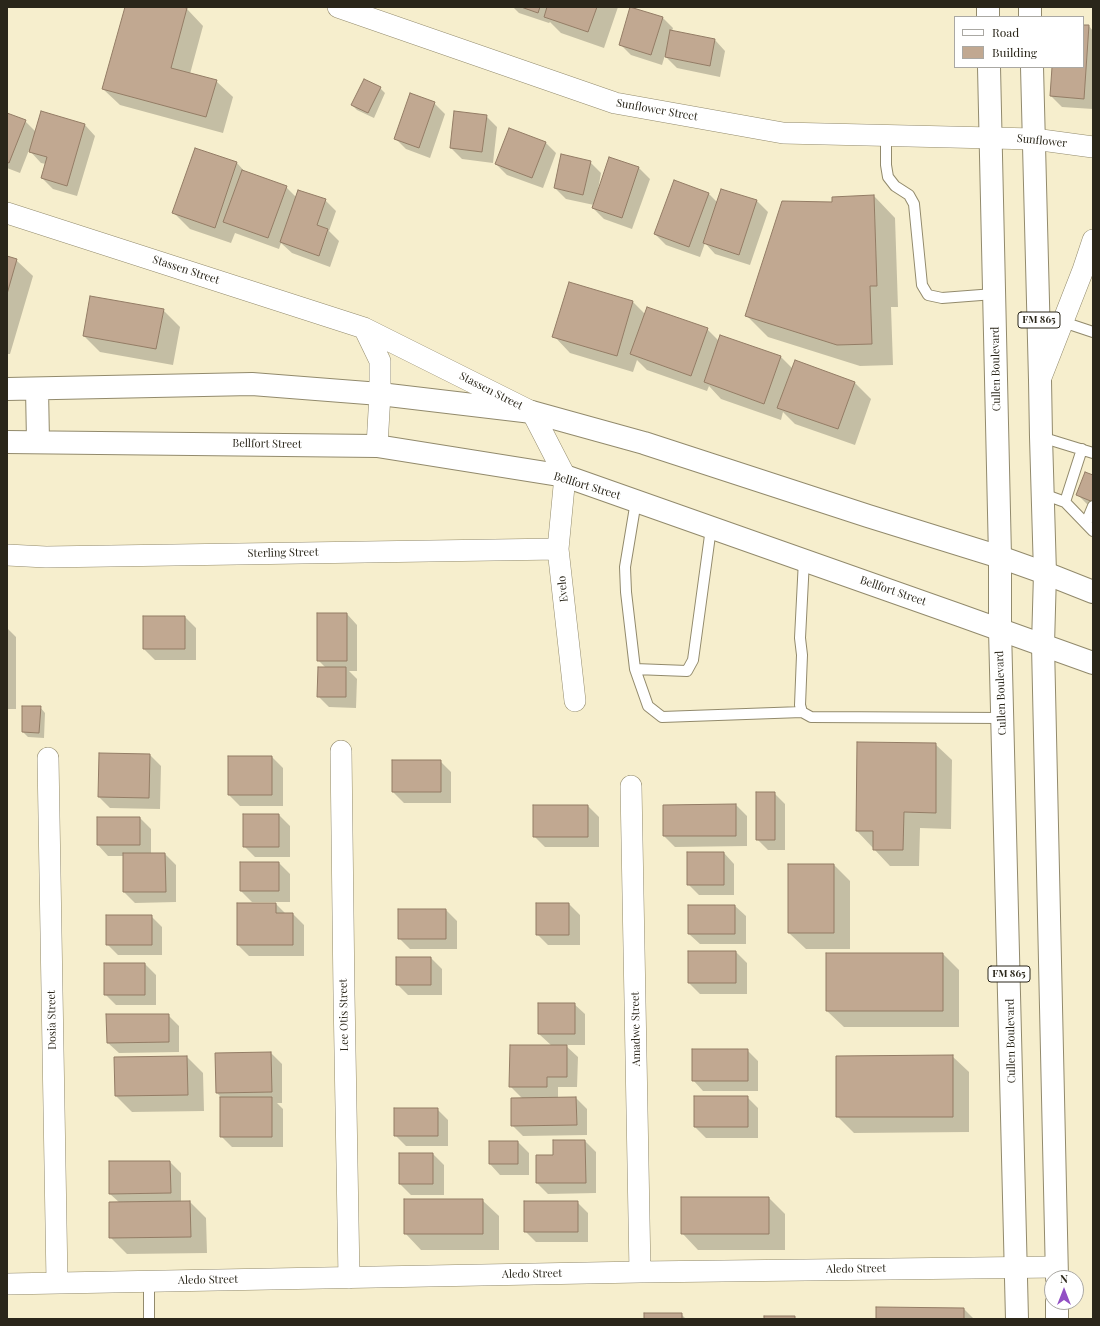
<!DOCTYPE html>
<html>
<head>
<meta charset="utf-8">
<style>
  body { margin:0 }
  #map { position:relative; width:1100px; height:1326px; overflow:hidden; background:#f6eecd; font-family:"Playfair Display",serif }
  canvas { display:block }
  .frame { position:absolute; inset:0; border:8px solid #2a261a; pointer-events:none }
  .legend { position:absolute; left:954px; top:16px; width:130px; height:52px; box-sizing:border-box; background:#fff; border:1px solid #aaa8a3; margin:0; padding:5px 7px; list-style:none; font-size:12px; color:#2a261a }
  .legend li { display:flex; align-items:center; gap:8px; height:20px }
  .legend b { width:20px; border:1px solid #aaa8a3 }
  .north { position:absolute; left:1044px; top:1270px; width:40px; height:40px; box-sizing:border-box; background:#fff; border:1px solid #aaa8a3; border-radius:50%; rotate:0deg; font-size:11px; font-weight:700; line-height:16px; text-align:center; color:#2a261a }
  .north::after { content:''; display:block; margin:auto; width:14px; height:18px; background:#9250c4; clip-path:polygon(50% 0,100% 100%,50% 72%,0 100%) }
</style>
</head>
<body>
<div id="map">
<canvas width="1100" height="1326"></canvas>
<div class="frame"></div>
<ul class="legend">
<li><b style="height:5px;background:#fff"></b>Road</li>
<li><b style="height:11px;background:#c1a891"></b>Building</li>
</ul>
<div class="north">N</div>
</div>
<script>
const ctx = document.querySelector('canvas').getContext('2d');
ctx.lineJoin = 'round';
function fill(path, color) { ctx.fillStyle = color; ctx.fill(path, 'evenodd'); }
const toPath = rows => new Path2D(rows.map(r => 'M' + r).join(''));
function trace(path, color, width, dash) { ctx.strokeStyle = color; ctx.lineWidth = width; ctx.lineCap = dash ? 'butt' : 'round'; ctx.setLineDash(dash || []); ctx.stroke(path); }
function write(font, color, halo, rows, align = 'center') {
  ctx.font = font + ' "Playfair Display",serif'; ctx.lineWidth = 3; ctx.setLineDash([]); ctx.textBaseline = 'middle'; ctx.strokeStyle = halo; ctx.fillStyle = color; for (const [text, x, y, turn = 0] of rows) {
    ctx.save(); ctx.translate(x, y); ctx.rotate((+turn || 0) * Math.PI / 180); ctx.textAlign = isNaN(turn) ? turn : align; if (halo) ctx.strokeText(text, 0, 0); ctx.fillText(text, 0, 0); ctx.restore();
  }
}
fill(toPath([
  [126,7,178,7,187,9,203,26,190,74,216,81,233,97,223,133,120,105,103,89],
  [513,7,618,7,604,48,561,33,550,22,549,23,519,13],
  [662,17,673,28,672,31,715,40,725,51,720,77,677,68,666,57,667,52,666,52,662,65,631,55,620,44],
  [1083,26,1089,26,1093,31,1093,109,1062,107,1051,96,1053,67,1083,67],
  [380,88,385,93,374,118,357,110,352,105],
  [434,103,445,114,430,158,406,149,395,138],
  [455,112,486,116,497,127,493,163,462,159,451,148],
  [7,114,25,121,36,132,85,125,95,136,77,196,53,189,42,178,46,164,41,163,29,150,20,173,7,168],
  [545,142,556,153,543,188,507,175,496,164],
  [610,158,639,168,650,179,632,229,604,219,593,208,594,205,566,199,555,188,590,162,601,173,598,190,599,190],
  [237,163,246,173,286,187,297,198,325,200,336,211,329,231,339,241,330,267,292,253,281,243,279,249,235,233,231,243,190,229,174,213],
  [722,190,757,201,768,212,750,265,715,254,705,243,700,257,666,245,655,234,708,193,718,203],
  [874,196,895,218,898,307,891,307,893,365,860,366,768,337,746,315,833,203],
  [7,257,16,260,33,276,10,354,7,354],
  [569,283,633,302,645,314,707,329,719,341,721,336,781,357,793,369,855,383,871,399,855,445,795,424,783,412,781,420,721,399,709,386,707,391,647,370,637,360,633,372,570,353,554,336],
  [163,310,180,327,173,365,100,352,84,336],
  [1093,477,1093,510,1078,495],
  [347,614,357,625,357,671,349,671,357,679,356,708,329,707,318,696,326,668,318,660],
  [185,617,196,628,196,660,155,660,144,649],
  [7,628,16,637,16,709,7,709],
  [40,707,45,713,44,738,28,737,23,732],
  [935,744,952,760,951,829,920,828,919,866,890,866,857,831],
  [150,755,161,766,160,809,110,808,99,797],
  [272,757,283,768,283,806,240,806,229,795],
  [440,761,451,772,451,803,404,803,393,792],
  [774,793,785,804,785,850,768,850,757,839],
  [736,805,747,816,747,846,675,847,664,836],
  [588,806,599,817,599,847,545,847,534,836],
  [279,815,290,826,290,857,255,857,244,846],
  [140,818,151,829,151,854,165,854,176,865,176,902,135,903,124,892,124,856,108,856,98,845],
  [724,853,734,864,734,895,699,895,688,884],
  [279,863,290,874,290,902,252,902,241,891],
  [834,865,850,881,850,949,806,949,789,933],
  [276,904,286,914,293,914,304,925,304,956,249,956,238,945],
  [569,904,580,915,580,945,548,945,537,934],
  [735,906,746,916,746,944,700,944,689,934],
  [399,910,446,910,457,921,457,949,410,949,399,938],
  [151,916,162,927,162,955,118,955,107,944],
  [689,952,736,952,747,963,747,994,700,994,689,983],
  [943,954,959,970,959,1027,844,1027,827,1011],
  [431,958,442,969,442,995,408,995,397,984],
  [145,964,156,975,156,1005,116,1005,105,994],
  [574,1004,585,1014,585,1045,565,1045,578,1057,577,1087,558,1087,558,1099,576,1098,587,1109,587,1135,523,1136,512,1125,523,1099,510,1086,552,1046,539,1034],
  [168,1015,179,1026,179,1052,119,1053,108,1043],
  [747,1050,758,1061,758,1091,703,1091,693,1080],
  [271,1053,282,1064,282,1103,277,1103,283,1109,283,1147,232,1147,221,1136,221,1097,217,1093],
  [952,1056,969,1072,969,1132,854,1133,837,1116],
  [187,1057,203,1073,204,1111,132,1112,116,1096,115,1058],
  [747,1097,758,1108,758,1138,706,1138,695,1127],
  [437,1109,448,1120,448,1146,406,1146,395,1135],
  [585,1141,596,1152,596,1193,548,1194,537,1183,554,1156],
  [518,1142,529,1153,529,1175,500,1175,490,1164],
  [433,1154,444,1165,444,1195,411,1195,400,1184],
  [170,1162,181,1173,181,1202,190,1202,206,1218,207,1253,127,1254,110,1237,120,1203,110,1194],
  [769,1198,785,1214,785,1250,698,1250,682,1233],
  [482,1200,499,1216,499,1250,421,1250,405,1233],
  [577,1202,588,1213,588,1242,536,1242,525,1231],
  [964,1309,974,1319,877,1319],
  [681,1314,686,1319,645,1319]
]), '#0003');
const building = toPath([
  [125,7,182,7,187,8,171,68,217,80,206,117,102,89,125,7],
  [521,7,540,7,538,13,521,7],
  [547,7,597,7,588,32,544,17,547,7],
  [630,7,663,17,651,55,619,45,630,7],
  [1083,25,1089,25,1084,99,1050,96,1052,67,1083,67,1083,25],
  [670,30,715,39,710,66,665,57,670,30],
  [364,79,381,87,368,113,351,105,364,79],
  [410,93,435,102,419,148,394,139,410,93],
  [41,111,85,124,67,186,41,178,47,157,29,152,41,111],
  [454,111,487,115,482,152,450,148,454,111],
  [7,113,26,120,9,163,7,162,7,113],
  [509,128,546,142,532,178,495,164,509,128],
  [195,148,237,162,215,228,172,213,195,148],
  [561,154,591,161,583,195,554,188,561,154],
  [609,157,639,167,622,218,592,208,609,157],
  [242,170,287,186,268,238,223,222,242,170],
  [674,180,709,193,689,247,654,234,674,180],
  [721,189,757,200,739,255,703,243,721,189],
  [298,190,326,199,317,225,328,229,319,256,280,242,298,190],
  [874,195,877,286,870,286,872,344,837,345,745,316,782,201,832,202,832,197,874,195],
  [7,256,17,259,7,294,7,256],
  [569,282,633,301,617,356,552,337,569,282],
  [90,296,164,309,156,349,83,336,90,296],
  [647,307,708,328,691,376,630,354,647,307],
  [720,335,781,356,764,404,704,382,720,335],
  [795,360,855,382,838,429,777,408,795,360],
  [1085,472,1093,475,1093,502,1076,495,1085,472],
  [317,613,347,613,347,661,317,661,317,613],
  [143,616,185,616,185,649,143,649,143,616],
  [318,667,346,667,346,697,317,697,318,667],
  [22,706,41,706,39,733,22,732,22,706],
  [857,742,936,743,936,813,904,812,903,850,873,850,873,831,856,831,857,742],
  [99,753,150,754,149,798,98,797,99,753],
  [228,756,272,756,272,795,228,795,228,756],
  [392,760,441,760,441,792,392,792,392,760],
  [756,792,775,792,775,840,756,840,756,792],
  [736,804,736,836,663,836,663,805,736,804],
  [533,805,588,805,588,837,533,837,533,805],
  [243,814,279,814,279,847,243,847,243,814],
  [97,817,140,817,140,845,97,845,97,817],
  [687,852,724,852,724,885,687,885,687,852],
  [123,853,165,853,166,892,123,892,123,853],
  [240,862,279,862,279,891,240,891,240,862],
  [788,864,834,864,834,933,788,933,788,864],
  [237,903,276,903,276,913,293,913,293,945,237,945,237,903],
  [536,903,569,903,569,935,536,935,536,903],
  [688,905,735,905,735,934,688,934,688,905],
  [398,909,446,909,446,939,398,939,398,909],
  [106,915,152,915,152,945,106,945,106,915],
  [688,951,736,951,736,983,688,983,688,951],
  [826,953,943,953,943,1011,826,1011,826,953],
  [396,957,431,957,431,985,396,985,396,957],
  [104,963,145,963,145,995,104,995,104,963],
  [538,1003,575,1003,575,1034,538,1034,538,1003],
  [106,1014,169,1014,169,1042,107,1043,106,1014],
  [510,1045,567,1045,567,1077,547,1077,547,1087,509,1087,510,1045],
  [692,1049,748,1049,748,1081,692,1081,692,1049],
  [271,1052,272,1092,216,1093,215,1053,271,1052],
  [953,1055,953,1117,836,1117,836,1056,953,1055],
  [187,1056,188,1095,115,1096,114,1057,187,1056],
  [694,1096,748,1096,748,1127,694,1127,694,1096],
  [220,1097,272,1097,272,1137,220,1137,220,1097],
  [576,1097,577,1125,511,1126,511,1098,576,1097],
  [394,1108,438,1108,438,1136,394,1136,394,1108],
  [553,1140,585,1140,586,1183,536,1183,536,1155,553,1155,553,1140],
  [489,1141,518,1141,518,1164,489,1164,489,1141],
  [399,1153,433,1153,433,1184,399,1184,399,1153],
  [109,1161,170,1161,171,1193,109,1194,109,1161],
  [681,1197,769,1197,769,1234,681,1234,681,1197],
  [404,1199,483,1199,483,1234,404,1234,404,1199],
  [190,1201,191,1237,109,1238,109,1202,190,1201],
  [524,1201,578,1201,578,1232,524,1232,524,1201],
  [876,1307,964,1308,964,1319,861,1319,876,1319,876,1307],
  [644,1313,682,1313,682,1319,644,1319,644,1313],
  [764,1316,795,1316,795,1319,764,1319,764,1316]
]);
fill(building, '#c1a891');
trace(building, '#937c65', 1);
const lane = toPath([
  [886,135,886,165,888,177,895,186,909,195,914,204,922,285,928,295,942,298,994,294],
  [1063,322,1093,332],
  [1041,437,1093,453],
  [1043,494,1065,502,1093,531],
  [636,501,625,567,626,592,635,669,687,671,693,660,711,528],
  [1065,502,1082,449],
  [1086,523,1093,506],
  [804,560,800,638,802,655,800,705,802,712,811,717,1002,718],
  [635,669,648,706,662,717,802,712],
  [149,1281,149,1319]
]);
const street = toPath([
  [338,7,615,103,783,133,1034,139,1093,147],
  [7,213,364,328,532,412,565,476,558,549,575,701],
  [364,328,380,361,380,394,377,446],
  [1040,380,1083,270,1093,240],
  [7,555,46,557,558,549],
  [341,751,344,994,349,1278],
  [48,758,57,1282],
  [631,786,640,1272],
  [7,1284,640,1272,1056,1267]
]);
const secondary = toPath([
  [7,389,252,384,380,394,532,412,644,443,868,516,1000,557,1045,573,1093,592],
  [37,389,38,441],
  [7,442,377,446,565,476,959,615,1093,663]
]);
const primary = toPath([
  [988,7,988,17],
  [1030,7,1030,17],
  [989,67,1000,557,1000,629,1017,1319],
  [1032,67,1040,380,1041,437,1045,573,1043,645,1057,1278],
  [1057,1302,1057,1319]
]);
trace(lane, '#928a6c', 12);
trace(street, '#928a6c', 22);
trace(secondary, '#928a6c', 24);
trace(primary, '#928a6c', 24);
trace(lane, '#fff', 10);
trace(street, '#fff', 21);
trace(secondary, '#fff', 22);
trace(primary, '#fff', 22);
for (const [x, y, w] of [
  [1039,320,42],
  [1009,974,42]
]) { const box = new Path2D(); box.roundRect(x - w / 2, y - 8, w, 16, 3); ctx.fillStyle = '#fff'; ctx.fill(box); trace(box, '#2a261a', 1); }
write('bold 10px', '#2a261a', null, [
  ["FM 865",1039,320],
  ["FM 865",1009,974]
]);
write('11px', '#2a261a', '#fff', [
  ["Sunflower Street",657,110,10],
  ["Sunflower",1042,141,6],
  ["Stassen Street",186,270,18],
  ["Cullen Boulevard",996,369,-91],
  ["Stassen Street",491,391,27],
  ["Bellfort Street",267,444,1],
  ["Bellfort Street",587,486,17],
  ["Sterling Street",283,553,-1],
  ["Evelo",563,589,-96],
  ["Bellfort Street",893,591,19],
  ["Cullen Boulevard",1001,693,-92],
  ["Lee Otis Street",344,1015,-91],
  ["Dosia Street",52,1020,-91],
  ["Amadwe Street",636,1029,-91],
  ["Cullen Boulevard",1011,1041,-91],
  ["Aledo Street",856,1269,-1],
  ["Aledo Street",532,1274,-1],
  ["Aledo Street",208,1280,-1]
]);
</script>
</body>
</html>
